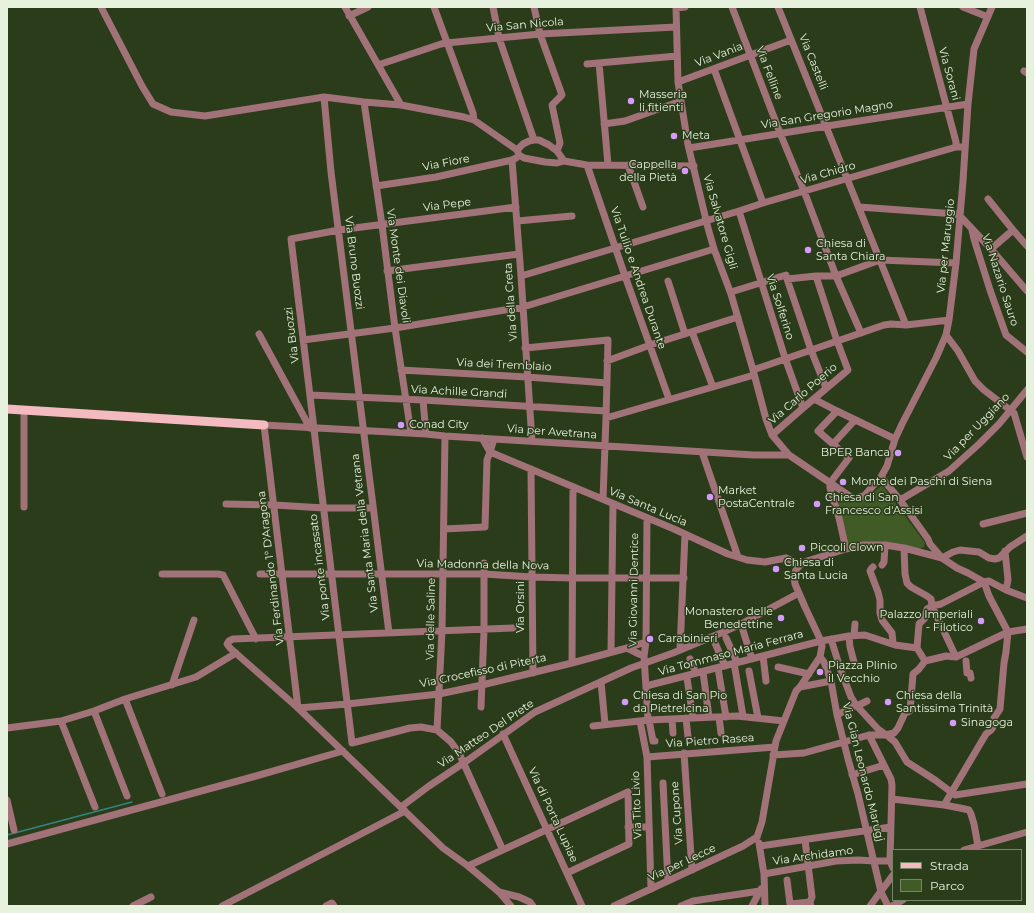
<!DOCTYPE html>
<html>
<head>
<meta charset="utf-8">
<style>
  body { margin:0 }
  #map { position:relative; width:1034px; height:913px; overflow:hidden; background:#2a3c1a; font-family:Montserrat,sans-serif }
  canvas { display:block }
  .frame { position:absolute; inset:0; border:8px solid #e6f2dd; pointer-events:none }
  .legend { position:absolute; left:892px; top:849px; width:130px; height:52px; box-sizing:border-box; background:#2a3c1a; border:1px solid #758568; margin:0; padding:5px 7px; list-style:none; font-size:12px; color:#e6f2dd }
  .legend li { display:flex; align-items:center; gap:8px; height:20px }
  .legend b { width:20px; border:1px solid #758568 }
</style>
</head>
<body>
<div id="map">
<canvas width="1034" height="913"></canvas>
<div class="frame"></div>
<ul class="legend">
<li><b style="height:5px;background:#f3bac0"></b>Strada</li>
<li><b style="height:11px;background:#405b26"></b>Parco</li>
</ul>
</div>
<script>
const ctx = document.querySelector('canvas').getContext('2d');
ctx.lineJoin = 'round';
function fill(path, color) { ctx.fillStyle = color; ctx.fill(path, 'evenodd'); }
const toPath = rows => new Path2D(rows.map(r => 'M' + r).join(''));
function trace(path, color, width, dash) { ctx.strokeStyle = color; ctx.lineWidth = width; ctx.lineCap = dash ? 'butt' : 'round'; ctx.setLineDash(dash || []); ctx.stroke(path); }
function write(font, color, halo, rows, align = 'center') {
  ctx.font = font + ' Montserrat,sans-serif'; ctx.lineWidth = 3; ctx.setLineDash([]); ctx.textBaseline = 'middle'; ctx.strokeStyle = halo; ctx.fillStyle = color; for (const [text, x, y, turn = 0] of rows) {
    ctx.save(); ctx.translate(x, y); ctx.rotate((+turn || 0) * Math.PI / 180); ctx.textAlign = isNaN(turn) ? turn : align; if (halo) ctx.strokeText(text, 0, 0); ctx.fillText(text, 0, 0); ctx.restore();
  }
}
fill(toPath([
  [882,485,923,540,925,543,924,547,918,549,872,542,848,544,835,492,853,502,858,502,867,498]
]), '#405b26');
trace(toPath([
  [7,835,132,802]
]), '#338581', 1.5);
trace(toPath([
  [101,7,142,86,153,104,171,112,205,116,324,97,364,102,401,105,464,117,474,120,517,150,519,155,524,158,545,162,557,163,564,161,557,151,549,145,539,140,534,140,529,141,523,144,517,150],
  [345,7,401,105],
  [434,7,473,113,474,120],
  [493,7,499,38,534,140],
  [534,7,540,34,562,95,552,105,560,143,557,151],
  [676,7,678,82,688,145,708,228,714,249,731,294,753,370,766,419,772,435,789,455,851,497,855,498,864,496,881,477,887,466,895,439,902,424,936,358,946,335,949,320,956,263,963,181,968,104,974,49,992,7],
  [732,7,780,133,804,191,836,276,880,260,956,263],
  [778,7,906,325],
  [920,7,956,142,956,147],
  [963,7,988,17],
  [676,8,685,7],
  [349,16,368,7],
  [599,63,608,165],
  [587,64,677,56],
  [378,65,441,44,446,43,540,34,676,27],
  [714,69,763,203],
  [1024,71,1027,73],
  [678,82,791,40],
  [324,97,331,172,389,633],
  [364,102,382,225,395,328,411,433],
  [604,124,625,121,681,101],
  [689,148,827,126,968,104],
  [512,160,521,276,532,441],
  [564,161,587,165,694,166],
  [587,165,625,276,669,399],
  [628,165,643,207],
  [376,186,436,177,512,160,516,158],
  [988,199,1013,230,1027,246],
  [859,207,956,214,960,216,991,249,1027,291],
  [739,211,785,358,803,408],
  [517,221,572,216],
  [972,230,974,239,990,290,1006,335,1027,352],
  [991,249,1013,230],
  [387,271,519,254],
  [521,276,739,211,763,203,956,147,965,147],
  [787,279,811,350,826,388],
  [668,281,685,334],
  [731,292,786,275,787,279,816,276],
  [692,332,713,387],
  [259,334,310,428],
  [946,335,958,351,975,381,984,390,1014,413,1027,457],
  [303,340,395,328,523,307,714,249],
  [525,348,608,340,606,418,603,499],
  [607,361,650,345,738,317],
  [401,370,527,377,607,383],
  [753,370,884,325,891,324,906,325,949,320],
  [310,395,423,400,606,411],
  [814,399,837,411,895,439],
  [423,400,426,434],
  [24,410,24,507],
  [606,418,754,375],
  [772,435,803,408,848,370,837,341,816,276,836,276,861,333],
  [482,438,490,452,494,439],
  [833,444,855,420],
  [702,452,738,557],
  [531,469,533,673],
  [881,477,900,500,928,539,930,544,942,558],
  [830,483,849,458,818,431,837,411],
  [830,483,830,488,839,518,846,549],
  [900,500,949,471,979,444,999,424,1027,390],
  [226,504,275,505,324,508,373,508],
  [647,518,646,642,644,656,648,720],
  [983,524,1027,513],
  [444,529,485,527,487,460,490,452,674,529,728,554,747,560,765,562,786,558,800,565],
  [904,548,905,574,907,583,911,587,927,596,931,599,932,606,956,657],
  [1005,551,1008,580,1006,590],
  [942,558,953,552,960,550,979,552,989,558,995,559,999,558,1010,547,1027,536],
  [882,565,884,562,885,545],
  [873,567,871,569,870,571,878,592,880,600,880,613,882,620,892,633,893,643],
  [162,574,218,574,223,575,256,639],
  [260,574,484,574,532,577,572,578,684,578],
  [984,582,989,596,1008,632],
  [741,624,752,659],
  [854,635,855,624],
  [849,636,850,647,855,666],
  [726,638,737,662],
  [831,639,841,671,851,697,856,705,878,729,889,737,895,742,907,762,935,780,955,795,1027,784],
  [715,643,725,666],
  [627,648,639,654,644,656],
  [917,648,919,624,925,618,927,609,932,606,941,604,984,582,989,581,1006,590,1027,598],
  [680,650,685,534],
  [611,652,613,504],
  [763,656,766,681],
  [820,657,824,662,831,681,837,715,848,759,858,794,881,892,888,906],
  [956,657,1008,632,1027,629],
  [690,659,696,673],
  [925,661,946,656,956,657],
  [966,661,967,673,970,673,971,678],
  [572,663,573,487],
  [734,663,743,716],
  [778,667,809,674],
  [718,668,726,717],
  [749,671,758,718],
  [703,672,709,717],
  [687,678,693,718],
  [601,682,605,724],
  [172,685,194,620],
  [646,686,821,641,849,636,865,635,895,645,917,648],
  [800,687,831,681],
  [125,699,162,794],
  [857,706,867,701],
  [481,707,484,630,484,563],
  [298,708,264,425,426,434,445,436,754,455,789,455],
  [298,708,347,704,439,694,482,685,572,663,627,648,646,642],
  [94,711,127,796],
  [837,715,856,705],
  [719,717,721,733],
  [686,718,688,737],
  [672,719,673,733],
  [649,720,653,741,655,741],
  [61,721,95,807],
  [640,721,647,757,651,889],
  [593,726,649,720,737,716,784,721],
  [7,728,61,721,94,711,125,699,196,677,236,653],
  [437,730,442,631,445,436],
  [503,734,582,906],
  [869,735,891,779,892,785,890,861,893,868],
  [684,753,692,870],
  [773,755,804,753,869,735,885,735,894,733,898,728,905,713,910,711,913,674,919,669,925,661,917,648],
  [647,757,775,747],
  [852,775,884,765],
  [663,783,668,881],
  [892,799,944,805,960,808,969,810,971,814,974,824,978,846],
  [7,800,14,830],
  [944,805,986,734,991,730,993,727,994,722,994,718,1000,709,1004,663,1006,652,1008,632],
  [401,807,429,786,468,760,535,712,631,668,673,653,721,633,741,624,799,593],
  [628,827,649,827],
  [757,837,762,822,776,741,796,691,800,687,820,657,822,646,821,641,805,607,795,584,794,575,796,570,800,565,807,561,846,549,864,545,885,545,904,548,942,558,957,568,968,573,984,582],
  [805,840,812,897,810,902,811,906],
  [759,843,764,874,765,906],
  [7,844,256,776,343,751],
  [501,846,459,753,451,742,437,730,421,727,410,728,352,743,291,239,339,230,516,207],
  [760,846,891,827],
  [964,850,1027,832],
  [468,866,628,792,629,844,567,873],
  [764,874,836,861,858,860,874,861,890,861],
  [787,880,790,904],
  [499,892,519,897,530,902,533,906],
  [133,906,151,897],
  [222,906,338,846,405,811],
  [326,906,332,903,334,906],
  [511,906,499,892,468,866,443,848,298,708,230,648,227,644,229,641,233,639,513,628],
  [614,906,743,846,757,837],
  [681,906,693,901,760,891],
  [752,906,761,889],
  [790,906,790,904,810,902],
  [870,906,893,875],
  [892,906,903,900]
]), '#a17278', 7);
trace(toPath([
  [7,409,264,425]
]), '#f3bac0', 9);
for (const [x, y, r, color] of [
  [631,101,4,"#d59bfa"],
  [674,136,4,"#d59bfa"],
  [685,171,4,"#d59bfa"],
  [808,250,4,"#d59bfa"],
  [401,425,4,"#d59bfa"],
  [898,453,4,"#d59bfa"],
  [843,482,4,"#d59bfa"],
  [710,497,4,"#d59bfa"],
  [817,504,4,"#d59bfa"],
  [802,548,4,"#d59bfa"],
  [776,569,4,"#d59bfa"],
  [781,618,4,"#d59bfa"],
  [981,621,4,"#d59bfa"],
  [650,639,4,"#d59bfa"],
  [820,672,4,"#d59bfa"],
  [625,702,4,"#d59bfa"],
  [888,702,4,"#d59bfa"],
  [953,723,4,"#d59bfa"]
]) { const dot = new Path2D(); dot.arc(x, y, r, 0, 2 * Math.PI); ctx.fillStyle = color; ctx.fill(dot); trace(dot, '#2a3c1a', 1.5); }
write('11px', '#e6f2dd', '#2a3c1a', [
  ["Via San Nicola",525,25,-5],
  ["Via Vania",719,55,-21],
  ["Via Castelli",813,62,68],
  ["Via Felline",769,73,69],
  ["Via Sorani",949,74,75],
  ["Via San Gregorio Magno",827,115,-9],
  ["Via Fiore",446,163,-11],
  ["Via Chidro",828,173,-16],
  ["Via Pepe",447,205,-7],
  ["Via Salvatore Gigli",720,222,74],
  ["Via per Maruggio",946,246,-84],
  ["Via Bruno Buozzi",354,263,83],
  ["Via Monte dei Diavoli",398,266,82],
  ["Via Tullio e Andrea Durante",638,278,71],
  ["Via Nazario Sauro",1000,280,72],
  ["Via della Creta",511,302,-94],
  ["Via Solferino",780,307,72],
  ["Via Buozzi",292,335,-97],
  ["Via dei Tremblaio",504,365,3],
  ["Via Achille Grandi",459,392,3],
  ["Via Carlo Poerio",803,394,-41],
  ["Via per Uggiano",977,427,-46],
  ["Via per Avetrana",552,432,4],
  ["Via Santa Lucia",648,507,23],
  ["Via Santa Maria della Vetrana",365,533,-97],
  ["Via Madonna della Nova",483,565,1],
  ["Via ponte incassato",320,567,-97],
  ["Via Ferdinando 1° D'Aragona",271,568,-97],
  ["Via Giovanni Dentice",634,590,-89],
  ["Via Orsini",521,607,-90],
  ["Via delle Saline",431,619,-89],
  ["Via Tommaso Maria Ferrara",731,653,-15],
  ["Via Crocefisso di Piterta",483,671,-12],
  ["Via Matteo Del Prete",486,734,-34],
  ["Via Pietro Rasea",710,741,-4],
  ["Via Gian Leonardo Marugj",863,772,76],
  ["Via Tito Livio",637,805,-92],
  ["Via Cupone",677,813,-94],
  ["Via di Porta Lupiae",553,815,65],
  ["Via Archidamo",813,856,-8],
  ["Via per Lecce",682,863,-25]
]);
write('11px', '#e6f2dd', '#2a3c1a', [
  ["Masseria",639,95],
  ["li fitienti",639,108],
  ["Meta",682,136],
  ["Cappella",677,165,"right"],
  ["della Pietà",677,178,"right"],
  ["Chiesa di",816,244],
  ["Santa Chiara",816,257],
  ["Conad City",409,425],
  ["BPER Banca",890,453,"right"],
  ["Monte dei Paschi di Siena",851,482],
  ["Market",718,491],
  ["PostaCentrale",718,504],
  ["Chiesa di San",825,498],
  ["Francesco d'Assisi",825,511],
  ["Piccoli Clown",810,548],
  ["Chiesa di",784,563],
  ["Santa Lucia",784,576],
  ["Monastero delle",773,612,"right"],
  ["Benedettine",773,625,"right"],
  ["Palazzo Imperiali",973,615,"right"],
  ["- Filotico",973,628,"right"],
  ["Carabinieri",658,639],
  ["Piazza Plinio",828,666],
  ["il Vecchio",828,679],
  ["Chiesa di San Pio",633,696],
  ["da Pietrelcina",633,709],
  ["Chiesa della",896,696],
  ["Santissima Trinità",896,709],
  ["Sinagoga",961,723]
], 'left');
</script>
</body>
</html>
